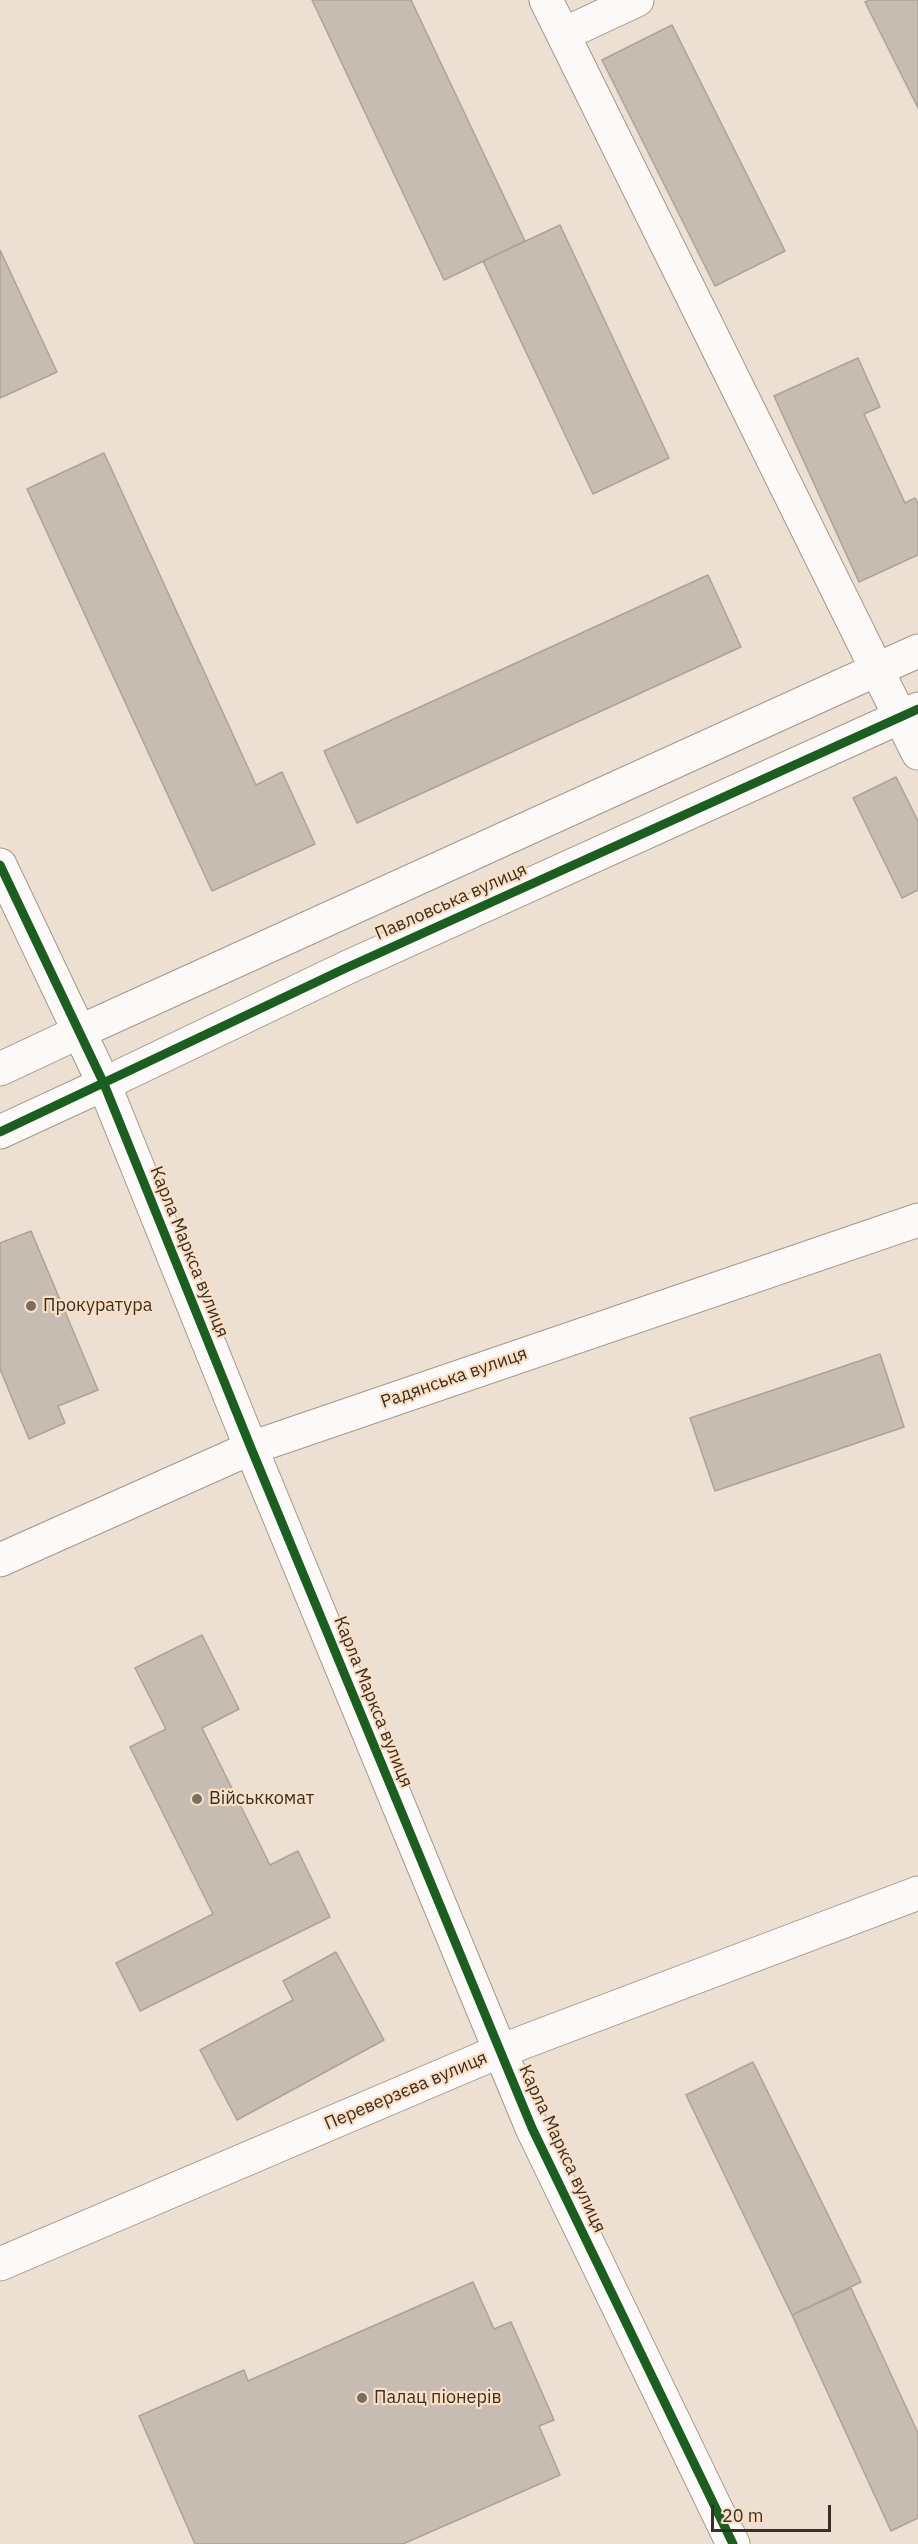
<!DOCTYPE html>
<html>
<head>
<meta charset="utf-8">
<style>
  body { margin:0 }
  #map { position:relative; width:918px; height:2544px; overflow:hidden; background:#eddfd1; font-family:"IBM Plex Sans",sans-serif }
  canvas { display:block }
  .scale { position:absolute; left:711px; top:2505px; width:120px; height:27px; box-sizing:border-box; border:3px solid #392f25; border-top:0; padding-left:8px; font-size:18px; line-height:21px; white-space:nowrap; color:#392f25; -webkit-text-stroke:4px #fadfc4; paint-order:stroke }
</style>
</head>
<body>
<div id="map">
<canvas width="918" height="2544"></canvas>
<div class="scale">20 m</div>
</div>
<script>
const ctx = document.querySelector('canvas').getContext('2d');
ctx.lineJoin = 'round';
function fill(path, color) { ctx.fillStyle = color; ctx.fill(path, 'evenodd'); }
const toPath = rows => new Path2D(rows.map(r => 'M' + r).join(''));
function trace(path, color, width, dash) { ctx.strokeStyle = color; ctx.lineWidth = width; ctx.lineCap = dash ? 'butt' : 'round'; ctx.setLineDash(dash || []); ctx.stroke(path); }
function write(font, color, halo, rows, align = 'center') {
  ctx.font = font + ' "IBM Plex Sans",sans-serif'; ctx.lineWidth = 4.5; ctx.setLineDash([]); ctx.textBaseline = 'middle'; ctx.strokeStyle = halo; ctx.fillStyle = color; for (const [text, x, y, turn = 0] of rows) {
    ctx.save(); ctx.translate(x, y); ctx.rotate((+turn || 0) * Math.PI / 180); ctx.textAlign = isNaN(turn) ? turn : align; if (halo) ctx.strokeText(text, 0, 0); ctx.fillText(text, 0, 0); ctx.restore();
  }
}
const building = toPath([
  [312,0,411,0,525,241,444,280,312,0],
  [870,0,918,0,918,108,865,2,870,0],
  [672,25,785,251,715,286,602,60,672,25],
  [560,225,669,458,593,494,483,261,560,225],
  [0,250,57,372,0,398,0,250],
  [858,358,880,407,864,414,905,503,915,498,918,504,918,555,859,582,774,396,858,358],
  [104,453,256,785,282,772,315,844,212,891,27,489,104,453],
  [708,575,741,647,357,823,324,751,708,575],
  [896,777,918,821,918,890,902,898,853,798,896,777],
  [31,1231,98,1390,58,1406,65,1423,29,1439,0,1369,0,1243,31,1231],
  [880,1354,904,1427,715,1491,690,1418,880,1354],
  [202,1635,239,1709,202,1728,270,1865,298,1851,330,1917,140,2011,116,1963,213,1914,130,1747,166,1729,135,1668,202,1635],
  [336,1952,384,2040,237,2120,200,2050,293,2000,283,1981,336,1952],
  [753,2062,861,2282,792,2315,686,2095,753,2062],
  [473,2282,494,2329,511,2322,554,2420,539,2426,560,2475,403,2544,195,2544,139,2416,244,2370,248,2381,473,2282],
  [851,2288,918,2433,918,2518,891,2531,792,2315,851,2288]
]);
fill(building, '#c7bcb1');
trace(building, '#ada297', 1.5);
const minor = toPath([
  [546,0,918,753],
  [564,34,637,0],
  [79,1032,918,651],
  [104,1084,346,968,918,709],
  [0,1560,251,1448,918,1220],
  [0,2264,500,2051,918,1893]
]);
const tertiary = toPath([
  [0,865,104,1084,251,1448,532,2128,733,2544],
  [0,1069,79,1032],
  [0,1132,104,1084]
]);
trace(minor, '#a2988c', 35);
trace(tertiary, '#a2988c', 35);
trace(minor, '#fcfaf8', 33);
trace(tertiary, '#fcfaf8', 33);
trace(toPath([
  [0,865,104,1084,251,1448,532,2128,733,2544],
  [0,1132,346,968,918,709]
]), '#1b5e20', 9);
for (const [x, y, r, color] of [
  [31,1306,6,"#786d61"],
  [197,1799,6,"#786d61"],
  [362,2398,6,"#786d61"]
]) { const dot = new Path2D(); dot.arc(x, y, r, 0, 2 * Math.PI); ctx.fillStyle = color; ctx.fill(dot); trace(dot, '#fadfc4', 2); }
write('18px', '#392f25', '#fadfc4', [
  ["Павловська вулиця",451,902,-24],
  ["Карла Маркса вулиця",189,1252,68],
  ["Радянська вулиця",454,1378,-19],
  ["Карла Маркса вулиця",373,1702,68],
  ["Переверзєва вулиця",406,2091,-23],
  ["Карла Маркса вулиця",562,2149,65]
]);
write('18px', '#392f25', '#fadfc4', [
  ["Прокуратура",43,1306],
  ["Військкомат",209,1799],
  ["Палац піонерів",374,2398]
], 'left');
</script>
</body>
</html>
